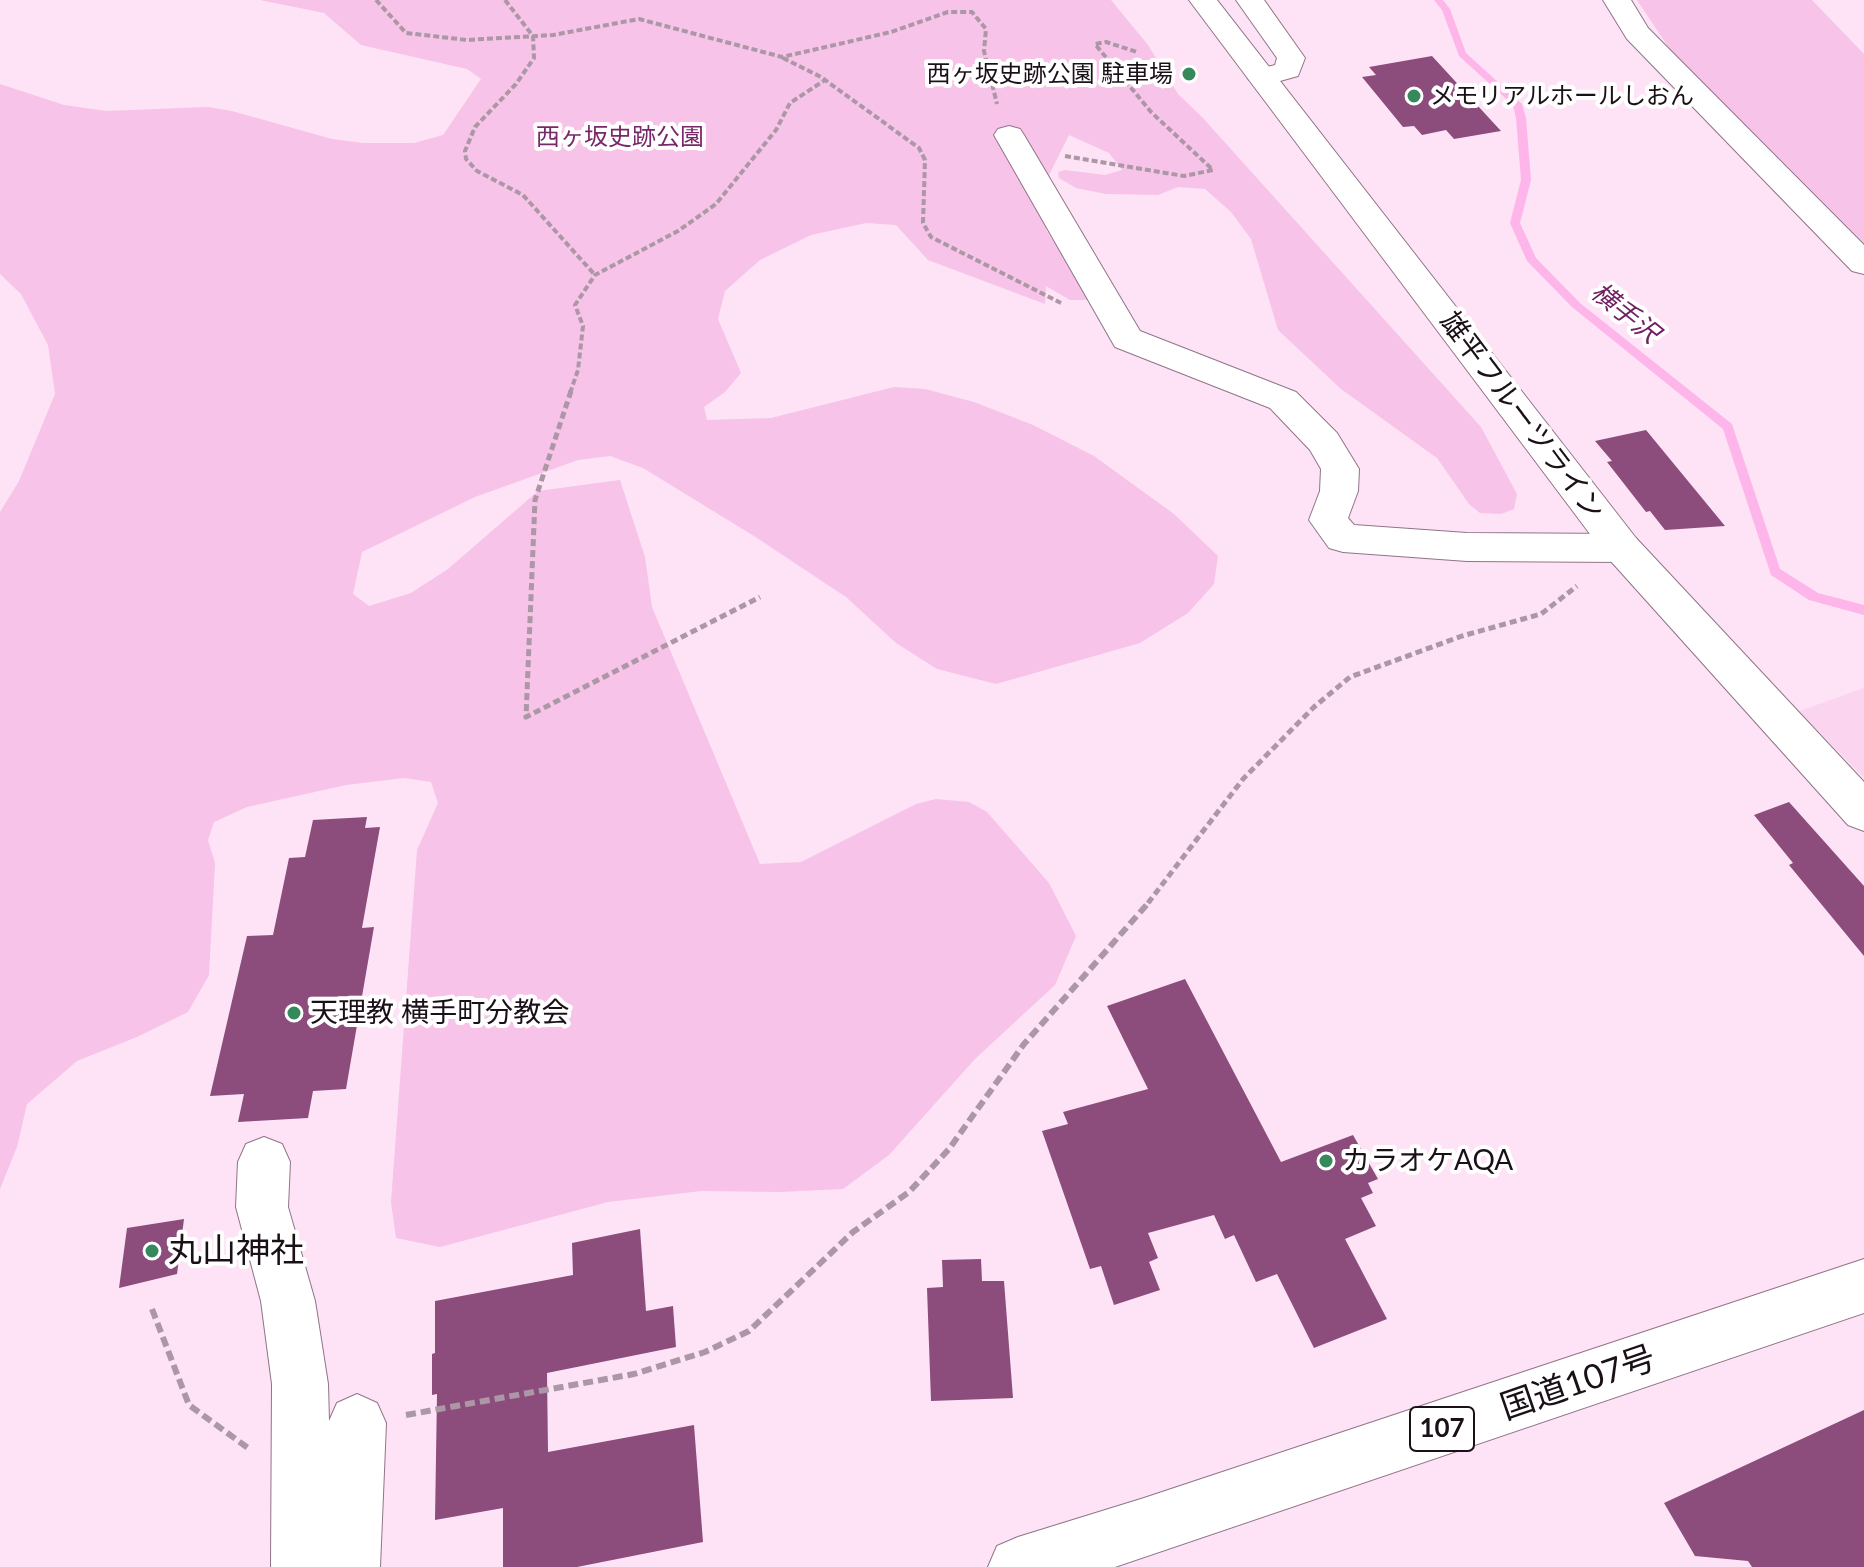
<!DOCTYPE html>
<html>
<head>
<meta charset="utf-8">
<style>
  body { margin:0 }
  canvas { display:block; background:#fde3f5 }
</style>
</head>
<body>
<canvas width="1864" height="1567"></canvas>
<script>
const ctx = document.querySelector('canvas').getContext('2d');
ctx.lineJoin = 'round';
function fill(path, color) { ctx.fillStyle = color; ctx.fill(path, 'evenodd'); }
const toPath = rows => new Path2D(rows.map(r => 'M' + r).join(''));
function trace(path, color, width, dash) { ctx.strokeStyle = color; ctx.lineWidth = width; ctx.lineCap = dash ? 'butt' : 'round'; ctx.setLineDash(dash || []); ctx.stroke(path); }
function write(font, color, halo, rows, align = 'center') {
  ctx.font = font + ' Lato,"Noto Sans JP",sans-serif'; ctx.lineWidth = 8; ctx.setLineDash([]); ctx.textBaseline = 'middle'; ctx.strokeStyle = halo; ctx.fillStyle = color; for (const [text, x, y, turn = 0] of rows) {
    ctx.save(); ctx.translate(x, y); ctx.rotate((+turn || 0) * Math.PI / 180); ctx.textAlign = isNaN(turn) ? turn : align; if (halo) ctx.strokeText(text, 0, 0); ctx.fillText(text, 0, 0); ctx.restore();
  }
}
fill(toPath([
  [1864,688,1864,778,1799,711]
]), '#fbd5f0');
fill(toPath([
  [260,0,1111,0,1148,45,1178,94,1202,117,1481,427,1517,494,1514,509,1501,514,1480,513,1469,504,1437,458,1341,389,1278,330,1251,239,1231,212,1205,189,1178,187,1158,195,1106,194,1076,188,1059,178,1058,172,1065,170,1105,175,1122,170,1109,153,1069,135,1047,179,1046,230,1086,289,1087,300,1070,300,1046,286,1045,304,928,260,896,225,866,223,811,235,760,260,725,291,718,319,741,373,725,392,704,407,707,420,771,418,894,387,925,389,974,402,1033,425,1094,456,1174,514,1218,556,1214,584,1188,613,1140,643,996,684,937,669,896,643,846,597,754,536,643,468,610,456,578,460,475,497,362,552,353,594,369,606,411,593,448,569,538,491,620,480,645,557,652,607,760,864,801,862,916,804,936,799,969,802,987,812,1049,883,1076,936,1055,985,975,1059,889,1155,843,1189,781,1192,701,1191,608,1202,440,1247,396,1238,391,1202,417,850,438,803,431,782,404,778,346,785,247,807,214,822,208,840,215,863,209,975,188,1012,137,1037,77,1061,27,1104,17,1147,0,1189,0,512,19,481,55,394,48,345,21,294,0,274,0,84,64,105,106,111,208,107,232,111,332,139,363,143,414,143,443,135,481,79,467,69,361,45,324,13],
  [1637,0,1812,0,1864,54,1864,243,1669,48]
]), '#f7c3e8');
fill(toPath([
  [1434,0,1443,0,1450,9,1466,53,1522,104,1526,118,1531,180,1520,223,1536,258,1580,303,1732,424,1780,569,1818,593,1864,605,1864,615,1809,600,1771,575,1723,429,1572,307,1527,261,1510,223,1521,180,1516,118,1513,105,1459,56,1442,10,1434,0]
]), '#feb5ea');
fill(toPath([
  [1432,56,1501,131,1454,139,1446,130,1422,135,1414,126,1403,127,1362,77,1376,75,1369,67],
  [1646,430,1725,526,1665,530,1650,511,1646,512,1607,462,1612,461,1595,441],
  [1789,802,1864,886,1864,956,1789,865,1793,863,1754,815],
  [367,817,365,828,380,827,362,928,374,927,346,1089,313,1091,308,1118,238,1122,244,1094,210,1096,247,936,273,935,289,858,305,857,313,820],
  [1185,979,1281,1162,1353,1135,1378,1179,1368,1183,1373,1193,1361,1198,1376,1226,1345,1239,1387,1319,1314,1348,1277,1274,1256,1282,1234,1235,1225,1239,1214,1215,1148,1233,1158,1258,1149,1262,1160,1290,1114,1305,1101,1266,1090,1269,1042,1131,1068,1124,1063,1112,1148,1089,1107,1006],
  [184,1219,177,1274,119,1288,127,1228],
  [640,1229,646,1311,673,1306,676,1347,547,1373,548,1452,694,1425,703,1542,577,1567,503,1567,503,1508,435,1520,437,1394,432,1395,432,1354,435,1353,435,1301,573,1275,572,1243],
  [981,1259,982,1281,1004,1281,1013,1398,931,1401,927,1288,943,1287,942,1260],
  [1864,1410,1864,1567,1752,1567,1748,1561,1695,1556,1664,1503]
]), '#8c4d7d');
const minor = toPath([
  [1236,0,1264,0,1305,58,1298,76,1262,86,1252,83,1247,77,1252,71,1275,65,1277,58,1236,0],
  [1603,0,1631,0,1648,28,1864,245,1864,274,1852,271,1627,39,1603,0],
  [1009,126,1020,129,1024,135,1140,331,1296,392,1337,433,1359,469,1358,491,1348,518,1354,525,1467,533,1622,534,1636,538,1642,548,1636,558,1622,562,1467,561,1343,552,1329,548,1309,520,1320,491,1321,469,1310,450,1270,408,1115,347,994,135,998,129,1009,126],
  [264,1137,282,1144,290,1162,288,1207,315,1301,328,1384,329,1421,337,1403,357,1394,377,1403,386,1423,380,1567,271,1567,272,1384,261,1301,236,1207,238,1162,246,1144,264,1137]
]);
const tertiary = toPath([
  [1189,0,1217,0,1636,538,1864,782,1864,831,1848,825,1608,558,1189,0]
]);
const trunk = toPath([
  [1864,1259,1864,1313,1115,1567,988,1567,997,1546,1018,1537,1144,1498,1864,1259]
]);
trace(minor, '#907488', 2);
trace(tertiary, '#907488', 2);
trace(trunk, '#907488', 2);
trace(toPath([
  [376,0,406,33,467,40,553,35,639,19,782,57,891,32,948,12,972,12,986,29,984,51,997,104],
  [505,0,533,36,534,58,516,84,475,127,465,151,466,159,477,171,523,195,595,275],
  [783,58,821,77,919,148,925,160,923,223,931,237,1061,303],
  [1065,156,1184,176,1213,170,1151,112,1095,44,1106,42,1137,52],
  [570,393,578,370,583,326,575,305,595,275,678,231,716,204,776,130,790,103,825,80]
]), '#ab97a5', 4, [6, 3]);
trace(toPath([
  [571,391,535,500,526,717,760,597],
  [1148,903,1243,779,1314,707,1350,677,1462,636,1541,614,1577,586]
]), '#ab97a5', 5, [7, 4]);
trace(toPath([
  [152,1309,189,1405,248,1448],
  [406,1415,634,1374,705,1352,749,1331,853,1232,909,1192,949,1149,1024,1044,1150,901]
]), '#ab97a5', 6, [10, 5]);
fill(minor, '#fff');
fill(tertiary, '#fff');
fill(trunk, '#fff');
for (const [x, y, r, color] of [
  [1189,74,8,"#35895c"],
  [1414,96,8,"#35895c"],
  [294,1013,8,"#35895c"],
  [1326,1161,8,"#35895c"],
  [152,1251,8,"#35895c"]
]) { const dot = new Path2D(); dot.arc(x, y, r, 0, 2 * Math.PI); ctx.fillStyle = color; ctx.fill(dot); trace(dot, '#fff', 3); }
write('24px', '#1a1017', '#fff', [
  ["西ヶ坂史跡公園 駐車場",1173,74],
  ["メモリアルホールしおん",1430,96,"left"]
], 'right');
write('24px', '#782768', '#fff', [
  ["西ヶ坂史跡公園",620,137]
]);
write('italic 26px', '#712061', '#fff', [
  ["横手沢",1625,313,39]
]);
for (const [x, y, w] of [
  [1442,1429,64]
]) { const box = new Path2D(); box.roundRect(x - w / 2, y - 22, w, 44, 6); ctx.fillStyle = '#fff'; ctx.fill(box); trace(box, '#1a1017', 2); }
write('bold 26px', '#1a1017', null, [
  ["107",1442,1429]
]);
write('28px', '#1a1017', '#fff', [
  ["雄平フルーツライン",1522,416,53]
]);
write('28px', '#1a1017', '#fff', [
  ["天理教 横手町分教会",310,1013],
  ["カラオケAQA",1342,1161]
], 'left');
write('34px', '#1a1017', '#fff', [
  ["丸山神社",168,1251]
], 'left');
write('34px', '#1a1017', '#fff', [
  ["国道107号",1578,1383,-19]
]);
</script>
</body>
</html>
